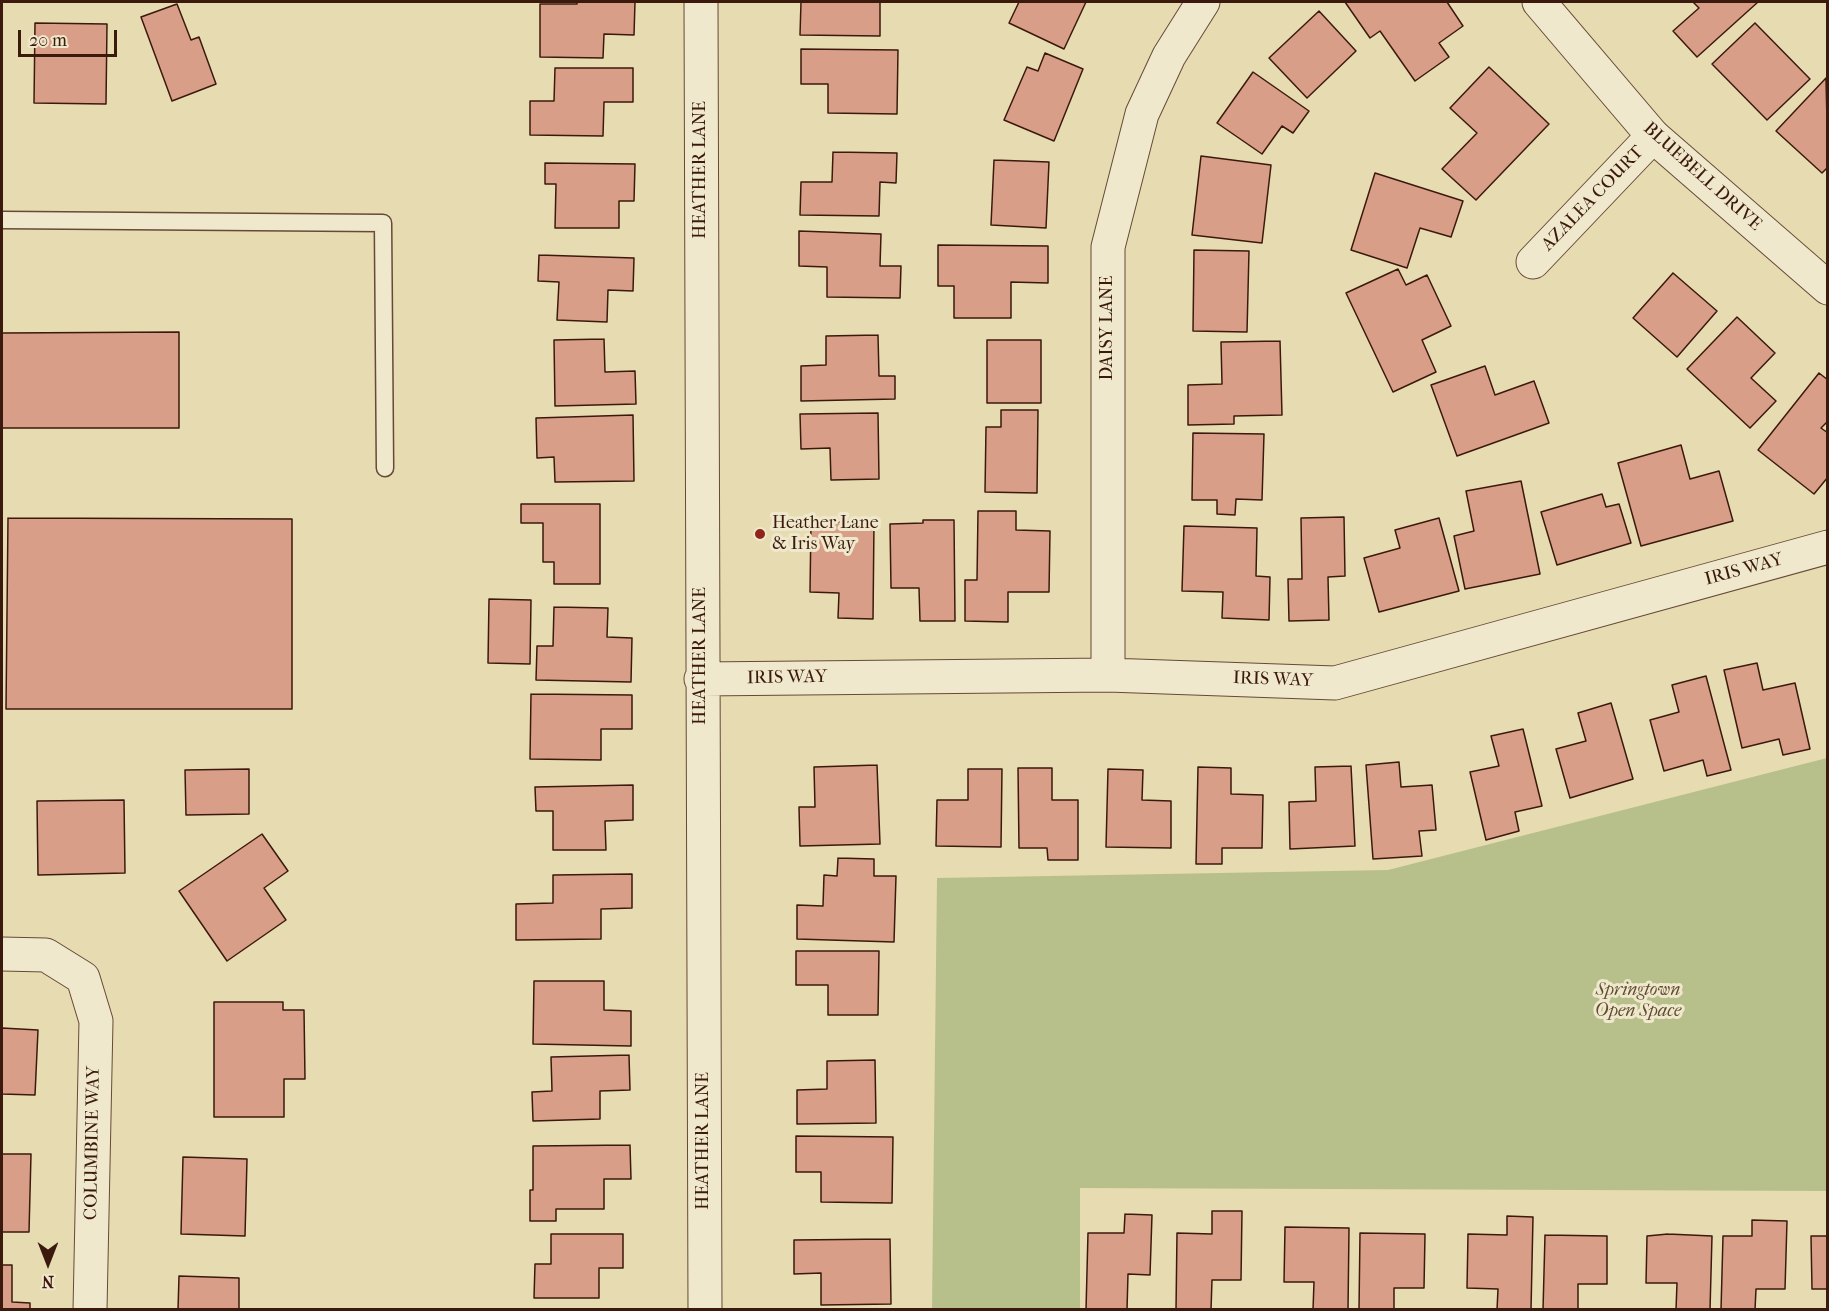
<!DOCTYPE html>
<html>
<head>
<meta charset="utf-8">
<style>
  body { margin:0 }
  #map { position:relative; width:1829px; height:1311px; overflow:hidden; background:#e7dbb1; font-family:"IM FELL French Canon",serif }
  canvas { display:block }
  .frame { position:absolute; inset:0; border:3px solid #3b1a0d; pointer-events:none }
  .north { position:absolute; left:18px; top:1233px; width:60px; height:60px; -webkit-text-stroke:4px #efe8cc; paint-order:stroke; rotate:180deg; font-size:16px; font-weight:700; line-height:24px; text-align:center; color:#3b1a0d }
  .north::after { content:''; display:block; margin:auto; width:21px; height:27px; background:#3b1a0d; clip-path:polygon(50% 0,100% 100%,50% 72%,0 100%) }
  .scale { position:absolute; left:18px; top:30px; width:99px; height:27px; box-sizing:border-box; border:3px solid #3b1a0d; border-top:0; padding-left:8px; font-size:18px; line-height:21px; white-space:nowrap; color:#3b1a0d; -webkit-text-stroke:4px #efe8cc; paint-order:stroke }
</style>
</head>
<body>
<div id="map">
<canvas width="1829" height="1311"></canvas>
<div class="frame"></div>
<div class="north">N</div>
<div class="scale">20 m</div>
</div>
<script>
const ctx = document.querySelector('canvas').getContext('2d');
ctx.lineJoin = 'round';
function fill(path, color) { ctx.fillStyle = color; ctx.fill(path, 'evenodd'); }
const toPath = rows => new Path2D(rows.map(r => 'M' + r).join(''));
function trace(path, color, width, dash) { ctx.strokeStyle = color; ctx.lineWidth = width; ctx.lineCap = dash ? 'butt' : 'round'; ctx.setLineDash(dash || []); ctx.stroke(path); }
function write(font, color, halo, rows, align = 'center') {
  ctx.font = font + ' "IM FELL French Canon",serif'; ctx.lineWidth = 6; ctx.setLineDash([]); ctx.textBaseline = 'middle'; ctx.strokeStyle = halo; ctx.fillStyle = color; for (const [text, x, y, turn = 0] of rows) {
    ctx.save(); ctx.translate(x, y); ctx.rotate((+turn || 0) * Math.PI / 180); ctx.textAlign = isNaN(turn) ? turn : align; if (halo) ctx.strokeText(text, 0, 0); ctx.fillText(text, 0, 0); ctx.restore();
  }
}
fill(toPath([
  [1827,758,1827,1191,1080,1188,1080,1309,932,1309,937,878,1388,870]
]), '#b7c08a');
const building = toPath([
  [577,2,635,2,634,35,604,34,603,58,540,57,540,4,577,4,577,2],
  [801,2,880,2,880,36,800,35,801,2],
  [1019,2,1086,2,1064,49,1009,23,1019,2],
  [1345,2,1447,2,1463,26,1439,43,1449,57,1415,81,1380,31,1370,38,1345,2],
  [1693,2,1758,2,1697,57,1673,31,1699,8,1693,2],
  [177,4,191,40,199,37,216,84,172,101,141,17,177,4],
  [1319,11,1356,51,1307,98,1269,58,1319,11],
  [35,23,107,24,106,104,34,103,35,23],
  [1755,23,1810,79,1767,120,1712,64,1755,23],
  [801,49,898,50,897,114,828,113,828,84,801,84,801,49],
  [1045,53,1083,69,1054,141,1004,120,1027,67,1038,71,1045,53],
  [1489,67,1549,124,1476,200,1442,169,1477,133,1450,108,1489,67],
  [555,68,633,68,633,102,604,102,603,136,530,135,530,101,554,101,555,68],
  [1253,72,1309,111,1293,133,1282,126,1262,154,1217,123,1253,72],
  [1826,78,1828,167,1822,173,1776,131,1826,78],
  [833,152,897,153,896,183,880,182,879,216,800,215,801,182,832,182,833,152],
  [1201,156,1271,165,1262,243,1192,235,1201,156],
  [994,160,1049,162,1046,228,991,225,994,160],
  [545,163,635,164,634,201,619,201,619,228,555,228,556,184,545,184,545,163],
  [1375,173,1463,201,1451,237,1420,228,1407,268,1351,250,1375,173],
  [799,231,881,234,880,266,901,266,900,298,827,297,827,267,799,266,799,231],
  [938,245,1048,246,1048,283,1011,282,1011,318,954,318,954,286,938,286,938,245],
  [1194,250,1249,251,1247,332,1193,331,1194,250],
  [539,255,634,258,633,291,608,290,607,322,557,320,559,282,538,281,539,255],
  [1398,269,1406,285,1427,275,1451,326,1422,340,1436,372,1393,392,1346,293,1398,269],
  [1673,273,1717,311,1677,357,1633,318,1673,273],
  [1737,317,1775,353,1751,378,1776,401,1750,428,1687,369,1737,317],
  [179,332,179,428,2,428,2,333,179,332],
  [878,335,879,376,895,376,895,399,801,401,801,366,826,365,826,336,878,335],
  [604,339,605,372,635,371,636,404,555,406,554,340,604,339],
  [987,340,1041,340,1041,403,987,403,987,340],
  [1280,341,1282,415,1234,416,1234,424,1188,425,1188,385,1222,384,1221,342,1280,341],
  [1485,366,1495,395,1534,381,1549,423,1457,456,1431,385,1485,366],
  [1819,373,1828,380,1828,421,1821,428,1828,433,1828,477,1814,494,1758,450,1819,373],
  [1001,410,1038,410,1037,493,985,492,986,427,1001,427,1001,410],
  [878,413,879,479,831,480,830,448,801,449,800,414,878,413],
  [633,415,634,481,555,482,554,457,537,458,536,418,633,415],
  [1193,433,1264,434,1262,500,1236,499,1235,515,1217,514,1217,500,1192,500,1193,433],
  [1681,445,1690,479,1719,471,1733,521,1641,546,1618,463,1681,445],
  [1521,481,1540,574,1465,589,1454,536,1474,531,1466,491,1521,481],
  [1602,494,1606,507,1619,504,1631,543,1557,565,1541,512,1602,494],
  [521,504,600,504,600,584,554,584,554,562,543,562,543,523,521,523,521,504],
  [978,511,1016,511,1016,530,1050,531,1049,592,1008,592,1008,622,965,621,965,580,977,580,978,511],
  [1344,517,1345,576,1328,577,1329,620,1289,621,1288,579,1302,579,1301,518,1344,517],
  [8,518,292,519,292,709,6,709,8,518],
  [1439,518,1459,591,1379,612,1364,558,1400,548,1395,530,1439,518],
  [923,520,954,520,955,621,920,621,919,588,891,588,890,524,923,523,923,520],
  [811,522,874,522,873,619,838,618,839,593,810,592,811,522],
  [1184,526,1257,528,1256,576,1270,577,1269,620,1222,618,1223,592,1182,591,1184,526],
  [489,599,531,600,530,664,488,663,489,599],
  [554,607,608,608,607,637,632,638,631,682,536,680,537,646,553,646,554,607],
  [1757,663,1763,690,1795,683,1810,749,1783,755,1779,739,1742,748,1724,670,1757,663],
  [1706,676,1731,770,1707,776,1703,760,1664,771,1650,720,1679,712,1672,685,1706,676],
  [531,694,632,695,632,729,601,729,601,760,530,759,531,694],
  [1611,703,1633,779,1570,798,1556,749,1586,741,1578,713,1611,703],
  [1523,729,1542,806,1515,812,1519,831,1486,840,1470,772,1499,766,1491,736,1523,729],
  [1399,762,1401,787,1432,785,1436,830,1419,831,1422,856,1373,859,1366,765,1399,762],
  [877,765,880,844,800,846,799,807,815,807,814,767,877,765],
  [1351,766,1355,846,1290,849,1289,802,1316,801,1315,767,1351,766],
  [1198,767,1231,768,1231,794,1263,795,1262,848,1222,848,1222,864,1196,864,1198,767],
  [1018,768,1052,768,1052,800,1078,800,1078,860,1048,860,1047,848,1019,848,1018,768],
  [249,769,249,814,186,815,185,770,249,769],
  [968,769,1002,769,1001,847,936,846,937,800,968,800,968,769],
  [1108,769,1143,770,1142,800,1171,801,1171,848,1106,847,1108,769],
  [633,785,633,820,605,821,606,850,553,850,553,811,536,811,535,787,633,785],
  [124,800,125,873,38,875,37,801,124,800],
  [262,834,288,871,264,888,286,920,227,961,179,891,262,834],
  [838,858,874,859,874,876,896,876,894,942,797,939,797,905,823,906,824,875,837,876,838,858],
  [632,874,632,908,601,909,601,939,516,940,516,904,553,903,553,875,632,874],
  [796,951,879,951,878,1015,828,1015,828,985,796,985,796,951],
  [534,981,604,981,604,1010,631,1011,631,1046,533,1044,534,981],
  [214,1002,283,1002,283,1010,304,1010,305,1079,284,1079,284,1117,214,1117,214,1002],
  [2,1028,38,1030,35,1095,2,1094,2,1028],
  [629,1055,630,1090,600,1091,600,1119,533,1121,532,1092,552,1091,551,1057,629,1055],
  [875,1060,876,1123,797,1124,797,1090,827,1089,827,1061,875,1060],
  [796,1136,893,1137,892,1203,821,1202,821,1172,796,1172,796,1136],
  [630,1145,631,1179,604,1179,604,1209,556,1209,556,1221,530,1221,530,1190,533,1190,533,1146,630,1145],
  [2,1154,31,1154,29,1232,2,1232,2,1154],
  [183,1157,247,1159,245,1236,181,1234,183,1157],
  [1212,1211,1242,1211,1241,1280,1212,1280,1211,1310,1176,1310,1177,1233,1212,1234,1212,1211],
  [1125,1214,1152,1215,1150,1275,1128,1274,1127,1310,1086,1310,1088,1233,1124,1233,1125,1214],
  [1507,1216,1533,1217,1531,1310,1497,1310,1498,1289,1467,1288,1468,1234,1507,1235,1507,1216],
  [1752,1220,1787,1221,1785,1289,1756,1289,1755,1310,1721,1310,1723,1236,1752,1236,1752,1220],
  [1285,1227,1349,1228,1348,1310,1313,1310,1314,1282,1284,1282,1285,1227],
  [1360,1233,1425,1234,1424,1288,1394,1288,1394,1310,1359,1310,1360,1233],
  [551,1234,623,1234,623,1268,599,1268,599,1298,534,1298,535,1264,551,1264,551,1234],
  [1668,1234,1712,1236,1710,1310,1676,1310,1677,1283,1646,1283,1647,1236,1668,1234],
  [1545,1235,1607,1236,1607,1284,1578,1284,1578,1310,1543,1310,1545,1235],
  [1811,1236,1828,1236,1828,1289,1812,1289,1811,1236],
  [890,1239,891,1304,821,1305,821,1273,794,1274,794,1240,890,1239],
  [2,1265,12,1265,12,1302,30,1303,30,1310,2,1310,2,1265],
  [179,1276,239,1278,239,1310,178,1310,179,1276]
]);
fill(building, '#d99e87');
trace(building, '#3b1a0d', 1.5);
const service = toPath([
  [2,220,383,223,385,468]
]);
const minor = toPath([
  [701,2,705,1310],
  [1533,262,1653,136],
  [1108,675,1108,247,1142,114,1169,56,1203,2],
  [701,679,1108,675,1335,683,1828,547],
  [2,954,46,955,83,978,96,1021,90,1310]
]);
const tertiary = toPath([
  [1539,2,1653,136,1828,288]
]);
trace(service, '#664a36', 19);
trace(minor, '#664a36', 35);
trace(tertiary, '#664a36', 35);
trace(service, '#efe8cc', 16);
trace(minor, '#efe8cc', 33);
trace(tertiary, '#efe8cc', 33);
for (const [x, y, r, color] of [
  [760,534,6,"#8f2418"]
]) { const dot = new Path2D(); dot.arc(x, y, r, 0, 2 * Math.PI); ctx.fillStyle = color; ctx.fill(dot); trace(dot, '#efe8cc', 2); }
write('18px', '#3b1a0d', '#efe8cc', [
  ["HEATHER LANE",701,170,-90],
  ["BLUEBELL DRIVE",1702,177,42],
  ["AZALEA COURT",1593,199,-46],
  ["DAISY LANE",1108,328,-90],
  ["IRIS WAY",1744,570,-15],
  ["HEATHER LANE",701,656,-90],
  ["IRIS WAY",787,678,-1],
  ["IRIS WAY",1273,680,2],
  ["HEATHER LANE",704,1141,-90],
  ["COLUMBINE WAY",93,1143,-89]
]);
write('18px', '#3b1a0d', '#efe8cc', [
  ["Heather Lane",772,524],
  ["& Iris Way",772,545]
], 'left');
write('italic 18px', '#604c32', '#efe8cc', [
  ["Springtown",1638,991],
  ["Open Space",1638,1012]
]);
</script>
</body>
</html>
